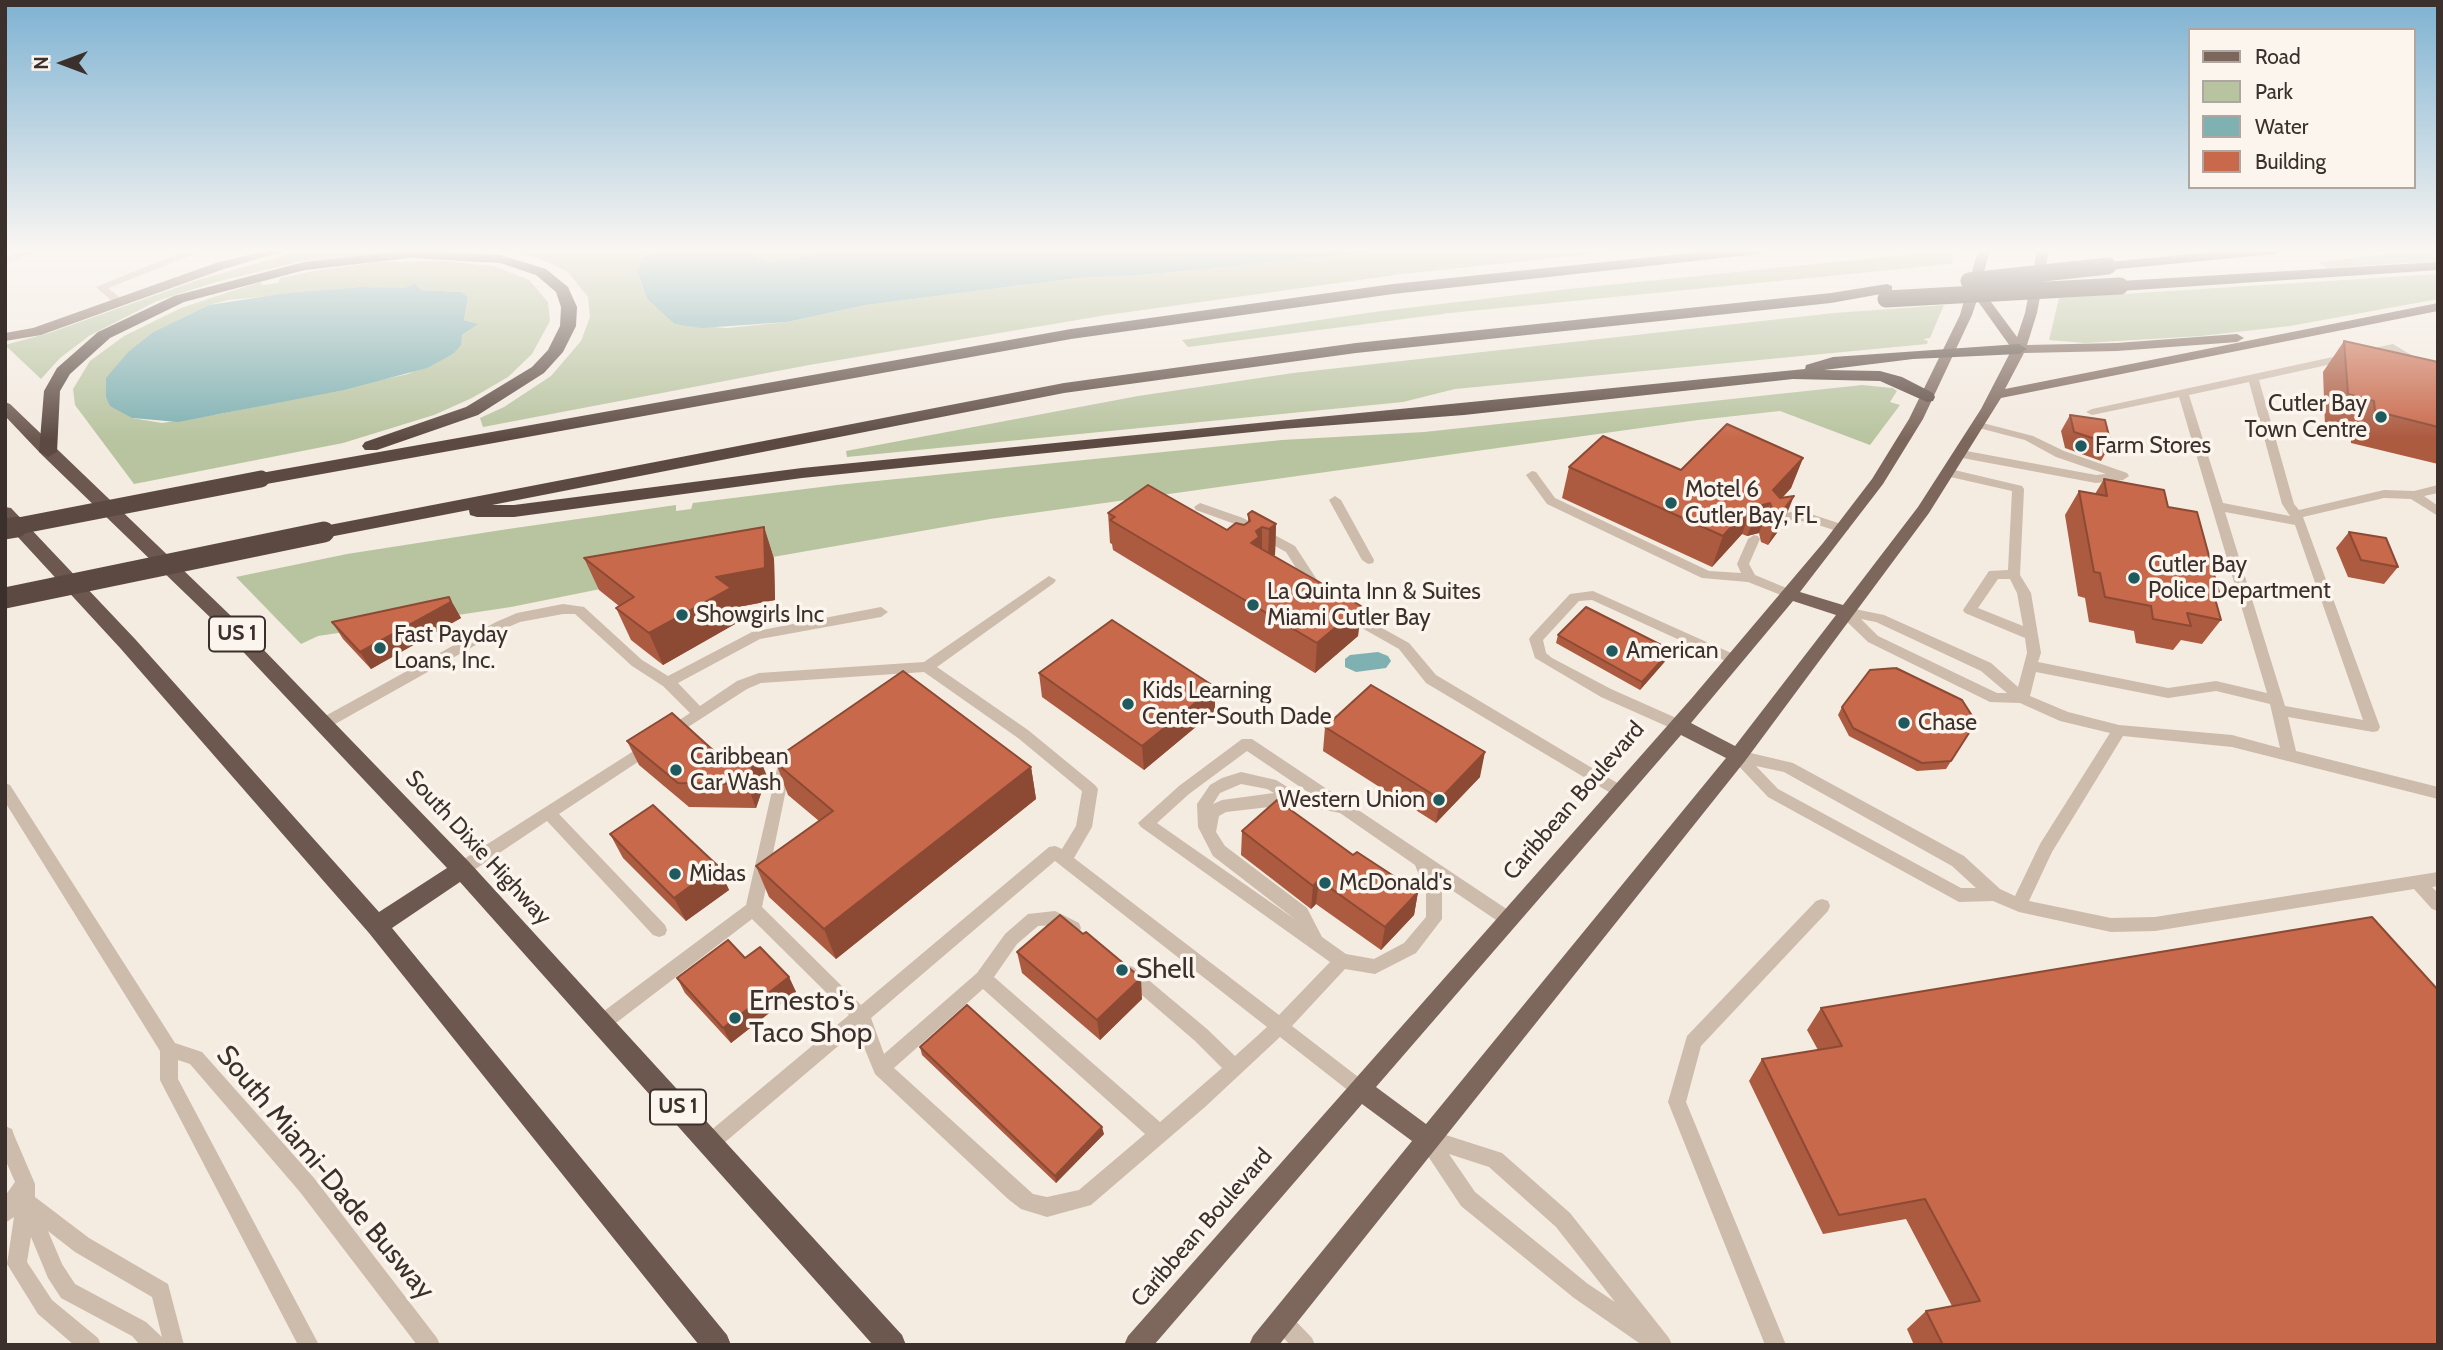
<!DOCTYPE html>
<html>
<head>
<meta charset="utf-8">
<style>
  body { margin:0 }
  #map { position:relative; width:2443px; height:1350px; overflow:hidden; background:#f4ebe1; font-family:Cabin,sans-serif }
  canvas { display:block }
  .frame { position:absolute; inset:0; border:7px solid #3b302b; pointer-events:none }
  .legend { position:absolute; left:2188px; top:28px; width:228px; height:161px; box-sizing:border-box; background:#fbf5ee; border:2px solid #aea6a0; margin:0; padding:9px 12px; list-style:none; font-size:21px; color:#3b302b }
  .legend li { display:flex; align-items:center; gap:14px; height:35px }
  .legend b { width:35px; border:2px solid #aea6a0 }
  .north { position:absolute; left:28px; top:28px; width:70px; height:70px; -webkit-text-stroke:5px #fbf5ee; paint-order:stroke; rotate:270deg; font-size:19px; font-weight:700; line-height:28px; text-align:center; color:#3b302b }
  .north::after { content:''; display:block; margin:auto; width:24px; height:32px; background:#3b302b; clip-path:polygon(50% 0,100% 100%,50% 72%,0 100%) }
</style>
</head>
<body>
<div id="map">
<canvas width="2443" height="1350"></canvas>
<div class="frame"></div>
<ul class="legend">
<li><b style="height:9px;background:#7d675c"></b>Road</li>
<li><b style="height:19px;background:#b8c4a0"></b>Park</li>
<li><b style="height:19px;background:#7fb0b2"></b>Water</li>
<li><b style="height:19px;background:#c8694b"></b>Building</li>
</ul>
<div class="north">N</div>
</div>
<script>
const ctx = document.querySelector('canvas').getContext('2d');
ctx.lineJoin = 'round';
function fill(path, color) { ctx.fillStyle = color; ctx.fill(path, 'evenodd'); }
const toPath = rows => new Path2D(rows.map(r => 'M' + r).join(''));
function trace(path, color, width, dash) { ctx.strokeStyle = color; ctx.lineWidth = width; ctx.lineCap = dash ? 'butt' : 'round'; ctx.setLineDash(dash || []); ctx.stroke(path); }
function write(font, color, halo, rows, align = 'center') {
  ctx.font = font + ' Cabin,sans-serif'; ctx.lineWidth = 7; ctx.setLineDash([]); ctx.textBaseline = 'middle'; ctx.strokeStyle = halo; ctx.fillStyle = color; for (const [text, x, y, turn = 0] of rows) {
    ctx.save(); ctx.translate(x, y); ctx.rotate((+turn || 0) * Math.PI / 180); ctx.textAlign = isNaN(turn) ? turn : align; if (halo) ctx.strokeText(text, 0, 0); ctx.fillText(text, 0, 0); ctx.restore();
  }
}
fill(toPath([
  [303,250,411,250,298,262,216,282,157,301,89,336,60,358,41,379,5,345,49,333,198,280],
  [503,250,658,250,641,257,637,271,647,299,674,324,727,328,787,322,866,305,1078,278,1142,275,1379,250,1631,250,1403,274,1107,315,809,365,483,427,480,418,504,407,551,376,581,341,590,317,588,297,568,272,541,259],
  [741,250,827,250,798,259,768,262],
  [1954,250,1952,264,1450,313,1188,347,1182,340,1381,311,1568,289],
  [2425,250,2438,250,2438,261,2326,268,2319,262],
  [442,261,494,266,529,280,548,302,550,321,532,354,508,377,472,398,434,415,343,443,134,484,75,405,73,389,90,361,124,336,181,308,235,290,261,282,262,285,278,283,280,278,314,271,378,262],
  [359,287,462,292,468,297,464,320,477,324,462,335,453,354,408,374,220,414,162,423,132,418,129,351,153,332,209,305,228,300],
  [2438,274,2438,299,2290,326,2201,336,2085,343,2049,340,2059,298],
  [1944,305,1930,338,1923,339,1928,341,1927,344,1455,389,1403,402,847,457,846,451,1138,396,1293,373,1834,313],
  [1862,385,1893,388,1897,391,1890,402,1900,405,1870,445,1780,411,1698,420,990,519,670,575,511,607,318,636,301,644,236,577,347,554,508,529,676,505,676,511,691,509,693,503,837,485,1282,440,1424,432]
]), '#b8c4a0');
fill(toPath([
  [658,250,741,250,768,262,798,259,827,250,1387,250,1142,275,1078,278,866,305,787,322,702,328,674,324,647,299,637,271,640,259],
  [415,284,421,290,462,292,468,297,464,320,478,324,462,335,461,345,453,354,427,368,344,390,178,422,132,418,110,406,106,397,106,378,129,351,153,332,209,305,280,294,359,287,404,288],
  [1378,652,1388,656,1391,661,1386,668,1356,672,1345,667,1345,659,1350,655]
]), '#7fb0b2');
fill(toPath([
  [28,250,42,250,5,264,5,258,28,250],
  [187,250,198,250,200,252,108,288,122,299,122,303,114,303,96,287,187,250],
  [2393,344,2438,371,2438,379,2391,351,2259,380,2294,504,2299,510,2384,490,2414,491,2438,485,2438,493,2424,496,2438,506,2438,516,2411,499,2384,498,2303,517,2380,727,2378,731,2373,732,2288,717,2296,751,2438,787,2438,799,2232,747,2123,736,2052,852,2029,901,2111,918,2155,917,2438,872,2438,886,2432,887,2438,893,2438,911,2432,909,2414,889,2155,931,2111,932,2019,912,1993,901,1959,902,1768,797,1733,760,1731,756,1733,752,1738,750,1793,763,1964,856,2000,889,2015,896,2040,844,2110,733,2060,721,2020,703,1990,702,1868,642,1840,615,1838,612,1840,609,1845,607,1884,615,1991,663,2018,687,2027,653,2025,638,1965,613,1963,610,1989,571,2008,570,2012,491,1946,476,1944,473,1950,469,2022,486,2024,489,2020,575,2031,593,2041,653,2038,662,2168,688,2216,681,2267,693,2179,397,2092,415,2086,412,2092,409,2393,344],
  [2249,382,2282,504,2290,516,2223,503,2189,395,2249,382],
  [2225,512,2295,525,2363,720,2285,706,2225,512],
  [1998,579,2010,579,2017,593,2023,626,1978,608,1998,579],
  [1861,619,1876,622,1981,671,2007,693,1997,693,1878,636,1861,619],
  [2036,672,2168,698,2216,691,2270,704,2280,748,2232,735,2119,725,2068,712,2030,696,2036,672],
  [1756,766,1784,772,1952,866,1976,888,1961,888,1778,789,1756,766],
  [1979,422,2033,436,2064,451,2127,473,2129,476,2123,480,2096,483,1957,457,1955,454,1961,450,2096,475,2106,474,2056,457,2025,440,1975,427,1973,425,1979,422],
  [1532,471,1536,472,1555,498,1709,571,1741,573,1737,564,1748,539,1754,535,1758,536,1760,539,1749,564,1755,575,1796,592,1798,595,1791,599,1748,582,1702,578,1547,504,1526,475,1532,471],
  [1335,496,1341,500,1374,560,1373,563,1368,564,1362,560,1329,500,1335,496],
  [1200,503,1243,518,1295,546,1323,589,1321,592,1311,592,1286,552,1235,524,1196,510,1194,507,1200,503],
  [1791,512,1814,515,1847,526,1849,529,1843,533,1809,522,1791,520,1770,526,1764,522,1766,519,1791,512],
  [1049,576,1056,580,1054,583,937,667,1028,730,1095,785,1098,789,1092,827,1074,858,1279,1015,1330,962,1141,827,1138,823,1179,786,1242,739,1252,739,1514,914,1516,919,1514,924,1508,926,1502,924,1437,880,1442,893,1442,919,1416,953,1375,974,1345,969,1292,1026,1366,1083,1369,1089,1366,1095,1360,1098,1354,1095,1280,1037,1205,1107,1091,1205,1047,1217,1021,1209,1008,1199,875,1074,857,1030,717,1149,710,1152,703,1149,701,1143,703,1137,849,1015,752,919,608,1029,602,1031,596,1029,593,1023,596,1017,746,905,780,756,790,756,792,760,762,907,861,1005,1049,847,1055,846,1062,849,1076,826,1082,791,1018,738,924,672,761,683,747,689,668,740,663,739,661,735,663,731,690,713,663,686,632,666,575,614,563,614,520,622,506,628,328,728,323,729,318,728,316,724,318,720,496,622,517,613,563,604,584,607,642,660,668,676,752,632,881,607,888,612,881,617,760,639,678,683,700,706,737,681,759,673,924,662,1049,576],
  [1247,751,1315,797,1297,793,1276,780,1241,772,1222,778,1210,785,1197,804,1198,827,1213,856,1296,920,1157,823,1189,794,1247,751],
  [1241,784,1267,789,1274,793,1222,800,1213,804,1220,793,1241,784],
  [1295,804,1340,813,1415,865,1426,893,1426,917,1404,943,1374,959,1346,954,1322,937,1307,908,1225,846,1216,832,1219,816,1226,812,1295,804],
  [1055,861,1267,1027,1235,1056,1207,1029,1133,967,1127,965,1121,967,1118,972,1121,977,1195,1041,1222,1068,1160,1122,994,977,1017,944,1038,926,1053,925,1073,935,1079,933,1081,928,1079,923,1055,911,1028,914,1005,934,977,973,884,1054,871,1018,1055,861],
  [983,989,1145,1134,1079,1190,1047,1197,1033,1194,894,1068,983,989],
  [1593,591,1740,657,1742,660,1740,663,1730,663,1592,600,1579,601,1543,640,1546,653,1552,658,1611,689,1683,721,1685,725,1683,729,1673,729,1601,697,1535,658,1529,639,1531,636,1570,594,1593,591],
  [1344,607,1409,643,1436,675,1624,787,1627,791,1624,795,1614,795,1426,683,1399,649,1339,615,1337,612,1339,609,1344,607],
  [651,740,656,742,658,746,656,750,559,814,665,925,667,930,665,935,659,937,653,935,547,821,468,874,462,876,456,874,454,869,456,864,651,740],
  [5,783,10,785,175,1043,202,1052,314,1178,437,1338,440,1345,417,1345,300,1192,190,1064,178,1060,178,1079,319,1345,298,1345,163,1086,160,1080,160,1051,5,802,5,783],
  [1822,899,1828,901,1830,906,1828,911,1701,1046,1686,1102,1786,1345,1765,1345,1668,1102,1687,1036,1816,901,1822,899],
  [5,1126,12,1129,14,1135,35,1184,35,1197,89,1238,168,1284,184,1345,140,1345,132,1336,61,1298,48,1278,31,1237,27,1262,52,1300,98,1338,101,1345,74,1345,38,1314,7,1264,14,1217,5,1223,5,1196,15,1182,5,1159,5,1126],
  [48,1231,75,1252,152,1297,162,1337,146,1322,75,1284,62,1264,48,1231],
  [1427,1129,1502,1153,1570,1213,1669,1338,1672,1345,1642,1345,1574,1298,1461,1206,1420,1144,1418,1138,1420,1132,1427,1129],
  [1449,1154,1489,1167,1556,1227,1615,1302,1588,1284,1475,1192,1449,1154],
  [1281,1310,1288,1313,1312,1338,1315,1345,1290,1345,1274,1327,1271,1320,1274,1313,1281,1310]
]), '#cdbbac');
fill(toPath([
  [268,250,287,250,224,269,41,335,5,341,5,333,33,328,216,263,268,250],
  [1978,250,1990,250,1980,287,2017,337,2025,313,2037,250,2049,250,2037,313,2027,345,2117,343,2237,334,2244,338,2237,342,2117,351,2024,353,2005,389,2438,303,2438,311,2001,398,1929,513,1745,761,1279,1345,1249,1345,1253,1336,1412,1141,1362,1104,1154,1345,1124,1345,1128,1336,1691,699,1823,543,1872,479,1909,419,1960,315,1978,250],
  [1977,300,2012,349,1981,409,1918,507,1843,605,1800,592,1883,484,1923,419,1972,315,1977,300],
  [1793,601,1836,615,1735,746,1691,723,1793,601],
  [1681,735,1726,758,1426,1124,1376,1087,1681,735]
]), '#7d675c');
fill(toPath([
  [5,402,10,404,229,614,470,863,902,1335,906,1345,873,1345,460,882,392,928,727,1335,731,1345,699,1345,369,933,121,649,5,523,5,507,11,508,135,639,379,912,447,868,215,622,42,455,5,416,5,402]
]), '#6c584f');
fill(toPath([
  [409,250,501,255,546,269,568,287,577,307,576,326,563,352,544,373,478,415,377,450,365,450,362,446,365,442,466,407,532,367,548,350,560,326,561,307,556,292,536,275,500,263,410,258,305,270,184,302,110,338,70,374,60,391,57,452,48,457,39,452,44,391,57,368,98,332,174,296,304,262,409,250],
  [1719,250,1765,250,1758,254,1393,294,1071,339,261,485,252,479,261,473,1071,329,1393,284,1719,250],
  [2232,250,2282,250,2275,254,2108,270,2101,266,2108,262,2232,250],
  [2438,262,2438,270,2120,291,2112,286,2120,281,2438,262],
  [1887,284,1892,286,1892,292,1831,303,1356,353,1064,393,492,505,514,505,802,468,1805,369,1806,365,1833,357,2019,344,2027,349,2019,354,1913,359,1824,370,1880,371,1902,377,1933,393,1935,397,1933,401,1927,402,1880,381,1793,379,1464,415,1282,429,802,478,514,517,477,517,470,515,469,510,324,538,315,532,324,526,1064,383,1356,343,1831,293,1887,284]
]), '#5c4a42');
trace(toPath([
  [1969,281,2108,266],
  [1886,299,2120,286],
  [8,528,261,479]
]), '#5c4a42', 17);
trace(toPath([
  [5,529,17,527],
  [5,598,324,532]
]), '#5c4a42', 21);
fill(toPath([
  [2344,341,2438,362,2438,464,2351,443,2351,432,2325,426,2323,372],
  [2070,415,2111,444,2101,461,2065,448,2061,431],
  [1803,458,1791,488,1783,497,1782,526,1768,545,1761,542,1759,533,1747,536,1742,534,1712,567,1562,498,1569,467,1681,470],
  [2104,479,2168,507,2220,596,2216,603,2221,620,2202,644,2181,640,2173,650,2136,643,2134,631,2089,622,2085,598,2078,596,2065,515,2079,491,2095,494],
  [1108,513,1227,530,1244,525,1248,522,1248,514,1276,524,1275,555,1274,556,1361,606,1358,636,1315,673,1113,550,1112,544,1110,543],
  [764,527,774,559,775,600,738,607,742,620,663,665,631,640,616,608,619,606,599,590,584,558],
  [2349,532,2398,567,2384,584,2348,577,2336,548],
  [449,597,461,618,371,669,343,639,332,622],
  [1558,635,1671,650,1668,658,1640,690,1556,643],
  [1039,673,1215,687,1215,711,1144,770,1042,697],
  [1842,707,1976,722,1946,769,1917,771,1849,736,1838,715],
  [1325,727,1480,777,1436,823,1323,751],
  [627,741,715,752,767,776,756,808,689,807,639,765],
  [776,763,1031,767,1036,799,836,959,769,897,756,866,819,821,788,795],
  [1242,831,1353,855,1418,892,1414,915,1381,950,1316,904,1311,909,1241,855],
  [610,834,718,866,729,890,686,921,623,858],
  [1017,952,1142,999,1100,1040,1022,973],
  [745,958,789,977,796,992,731,1043,685,993,677,978],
  [1821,1008,2438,1345,1914,1345,1907,1329,1926,1311,1952,1306,1906,1219,1823,1234,1749,1081,1762,1059,1818,1050,1807,1030],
  [920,1047,1104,1134,1056,1183,922,1055]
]), '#ac5a40');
fill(toPath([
  [1803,458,1791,488,1772,509,1770,503,1759,533,1747,536,1759,506],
  [1794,496,1782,526,1768,545,1780,514],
  [1753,503,1742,534,1712,567,1723,536],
  [1276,524,1275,555,1268,560,1269,529],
  [764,527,774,559,775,600,738,607,742,620,663,665,649,633],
  [1262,527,1262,558,1251,543,1256,531],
  [449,597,461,618,371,669,360,652],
  [1361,606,1358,636,1315,673,1317,643],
  [1671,650,1668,658,1640,690,1642,682],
  [1215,687,1215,711,1144,770,1142,746],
  [757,752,767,776,756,808,747,784],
  [1485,752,1480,777,1436,823,1440,799],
  [1031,767,1036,799,836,959,824,929],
  [718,866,729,890,686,921,674,898],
  [1319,880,1316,904,1311,909,1313,886],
  [1418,892,1414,915,1381,950,1385,927],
  [789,977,796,992,731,1043,723,1028],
  [1141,978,1142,999,1100,1040,1097,1020],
  [1102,1127,1104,1134,1056,1183,1055,1176]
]), '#8c4a34');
const building = toPath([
  [2344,341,2438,362,2438,427,2375,411,2374,401,2348,394,2344,341],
  [2070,415,2105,420,2111,444,2074,432,2070,415],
  [1727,424,1803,458,1773,490,1780,498,1794,496,1780,514,1773,511,1770,503,1759,506,1753,503,1723,536,1569,467,1603,436,1681,470,1727,424],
  [2104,479,2164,490,2168,507,2197,512,2220,596,2214,595,2221,620,2187,613,2191,626,2153,619,2151,606,2105,597,2100,573,2094,572,2079,491,2107,496,2104,479],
  [1148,485,1227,530,1236,523,1244,525,1250,521,1248,514,1252,511,1276,524,1269,529,1262,527,1256,531,1259,537,1251,543,1361,606,1317,643,1110,520,1115,517,1108,513,1148,485],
  [764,527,765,568,716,577,731,588,649,633,616,608,634,597,584,558,764,527],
  [2349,532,2386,538,2398,567,2361,560,2349,532],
  [449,597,451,602,360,652,332,622,449,597],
  [1586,607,1671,650,1642,682,1558,635,1586,607],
  [1112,620,1215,687,1142,746,1039,673,1112,620],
  [1896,668,1962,700,1976,722,1951,761,1922,763,1853,728,1842,707,1870,670,1896,668],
  [903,671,1031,767,824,929,756,866,833,811,776,763,778,757,903,671],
  [1371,685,1485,752,1440,799,1325,727,1371,685],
  [672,713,715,752,757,752,747,784,678,783,627,741,672,713],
  [1277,800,1353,855,1357,852,1418,892,1385,927,1319,880,1313,886,1242,831,1277,800],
  [653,805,718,866,674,898,610,834,653,805],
  [1060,915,1083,934,1086,932,1141,978,1097,1020,1017,952,1060,915],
  [2372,917,2438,990,2438,1345,1943,1345,1926,1311,1980,1301,1925,1199,1839,1215,1762,1059,1842,1046,1821,1008,2372,917],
  [728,940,745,958,760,947,789,977,723,1028,677,978,728,940],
  [967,1005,1102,1127,1055,1176,920,1047,967,1005]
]);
fill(building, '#c8694b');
trace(building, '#8c4a34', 2);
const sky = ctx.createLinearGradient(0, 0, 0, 439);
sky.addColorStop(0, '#7eb2d2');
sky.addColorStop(0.57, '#faf6f2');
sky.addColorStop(1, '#faf6f200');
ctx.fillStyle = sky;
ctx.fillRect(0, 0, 2443, 439);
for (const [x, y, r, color] of [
  [2381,417,7,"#1f5a5e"],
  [2081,446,7,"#1f5a5e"],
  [1671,503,7,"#1f5a5e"],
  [2134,578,7,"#1f5a5e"],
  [1253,605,7,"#1f5a5e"],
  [682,615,7,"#1f5a5e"],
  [380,648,7,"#1f5a5e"],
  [1612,651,7,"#1f5a5e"],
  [1128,704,7,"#1f5a5e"],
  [1904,723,7,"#1f5a5e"],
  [676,770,7,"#1f5a5e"],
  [1439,800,7,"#1f5a5e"],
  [675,874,7,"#1f5a5e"],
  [1325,883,7,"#1f5a5e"],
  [1122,970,7,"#1f5a5e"],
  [735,1018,7,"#1f5a5e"]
]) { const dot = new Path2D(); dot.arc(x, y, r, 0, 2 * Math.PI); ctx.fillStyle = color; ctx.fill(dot); trace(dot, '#fbf5ee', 2.5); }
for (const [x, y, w] of [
  [237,634,56],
  [678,1107,56]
]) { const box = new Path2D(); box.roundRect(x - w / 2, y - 17.5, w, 35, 5); ctx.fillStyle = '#fbf5ee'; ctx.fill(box); trace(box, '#3b302b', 2); }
write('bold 21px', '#3b302b', null, [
  ["US 1",237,634],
  ["US 1",678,1107]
]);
write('23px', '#3b302b', '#fbf5ee', [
  ["Cutler Bay",2367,404,"right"],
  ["Town Centre",2367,430,"right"],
  ["Farm Stores",2095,446],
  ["Motel 6",1685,490],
  ["Cutler Bay, FL",1685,516],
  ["Cutler Bay",2148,565],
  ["Police Department",2148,591],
  ["La Quinta Inn & Suites",1267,592],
  ["Miami Cutler Bay",1267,618],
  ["Showgirls Inc",696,615],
  ["Fast Payday",394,635],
  ["Loans, Inc.",394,661],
  ["American",1626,651],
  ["Kids Learning",1142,691],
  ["Center-South Dade",1142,717],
  ["Chase",1918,723],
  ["Caribbean",690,757],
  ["Car Wash",690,783],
  ["Western Union",1425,800,"right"],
  ["Midas",689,874],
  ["McDonald's",1339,883]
], 'left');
write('23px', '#3b302b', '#fbf5ee', [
  ["Caribbean Boulevard",1574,801,-49],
  ["South Dixie Highway",478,848,47],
  ["Caribbean Boulevard",1202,1228,-49]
]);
write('28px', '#3b302b', '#fbf5ee', [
  ["Shell",1136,970],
  ["Ernesto's",749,1002],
  ["Taco Shop",749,1034]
], 'left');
write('28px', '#3b302b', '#fbf5ee', [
  ["South Miami-Dade Busway",325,1173,50]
]);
</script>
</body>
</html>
